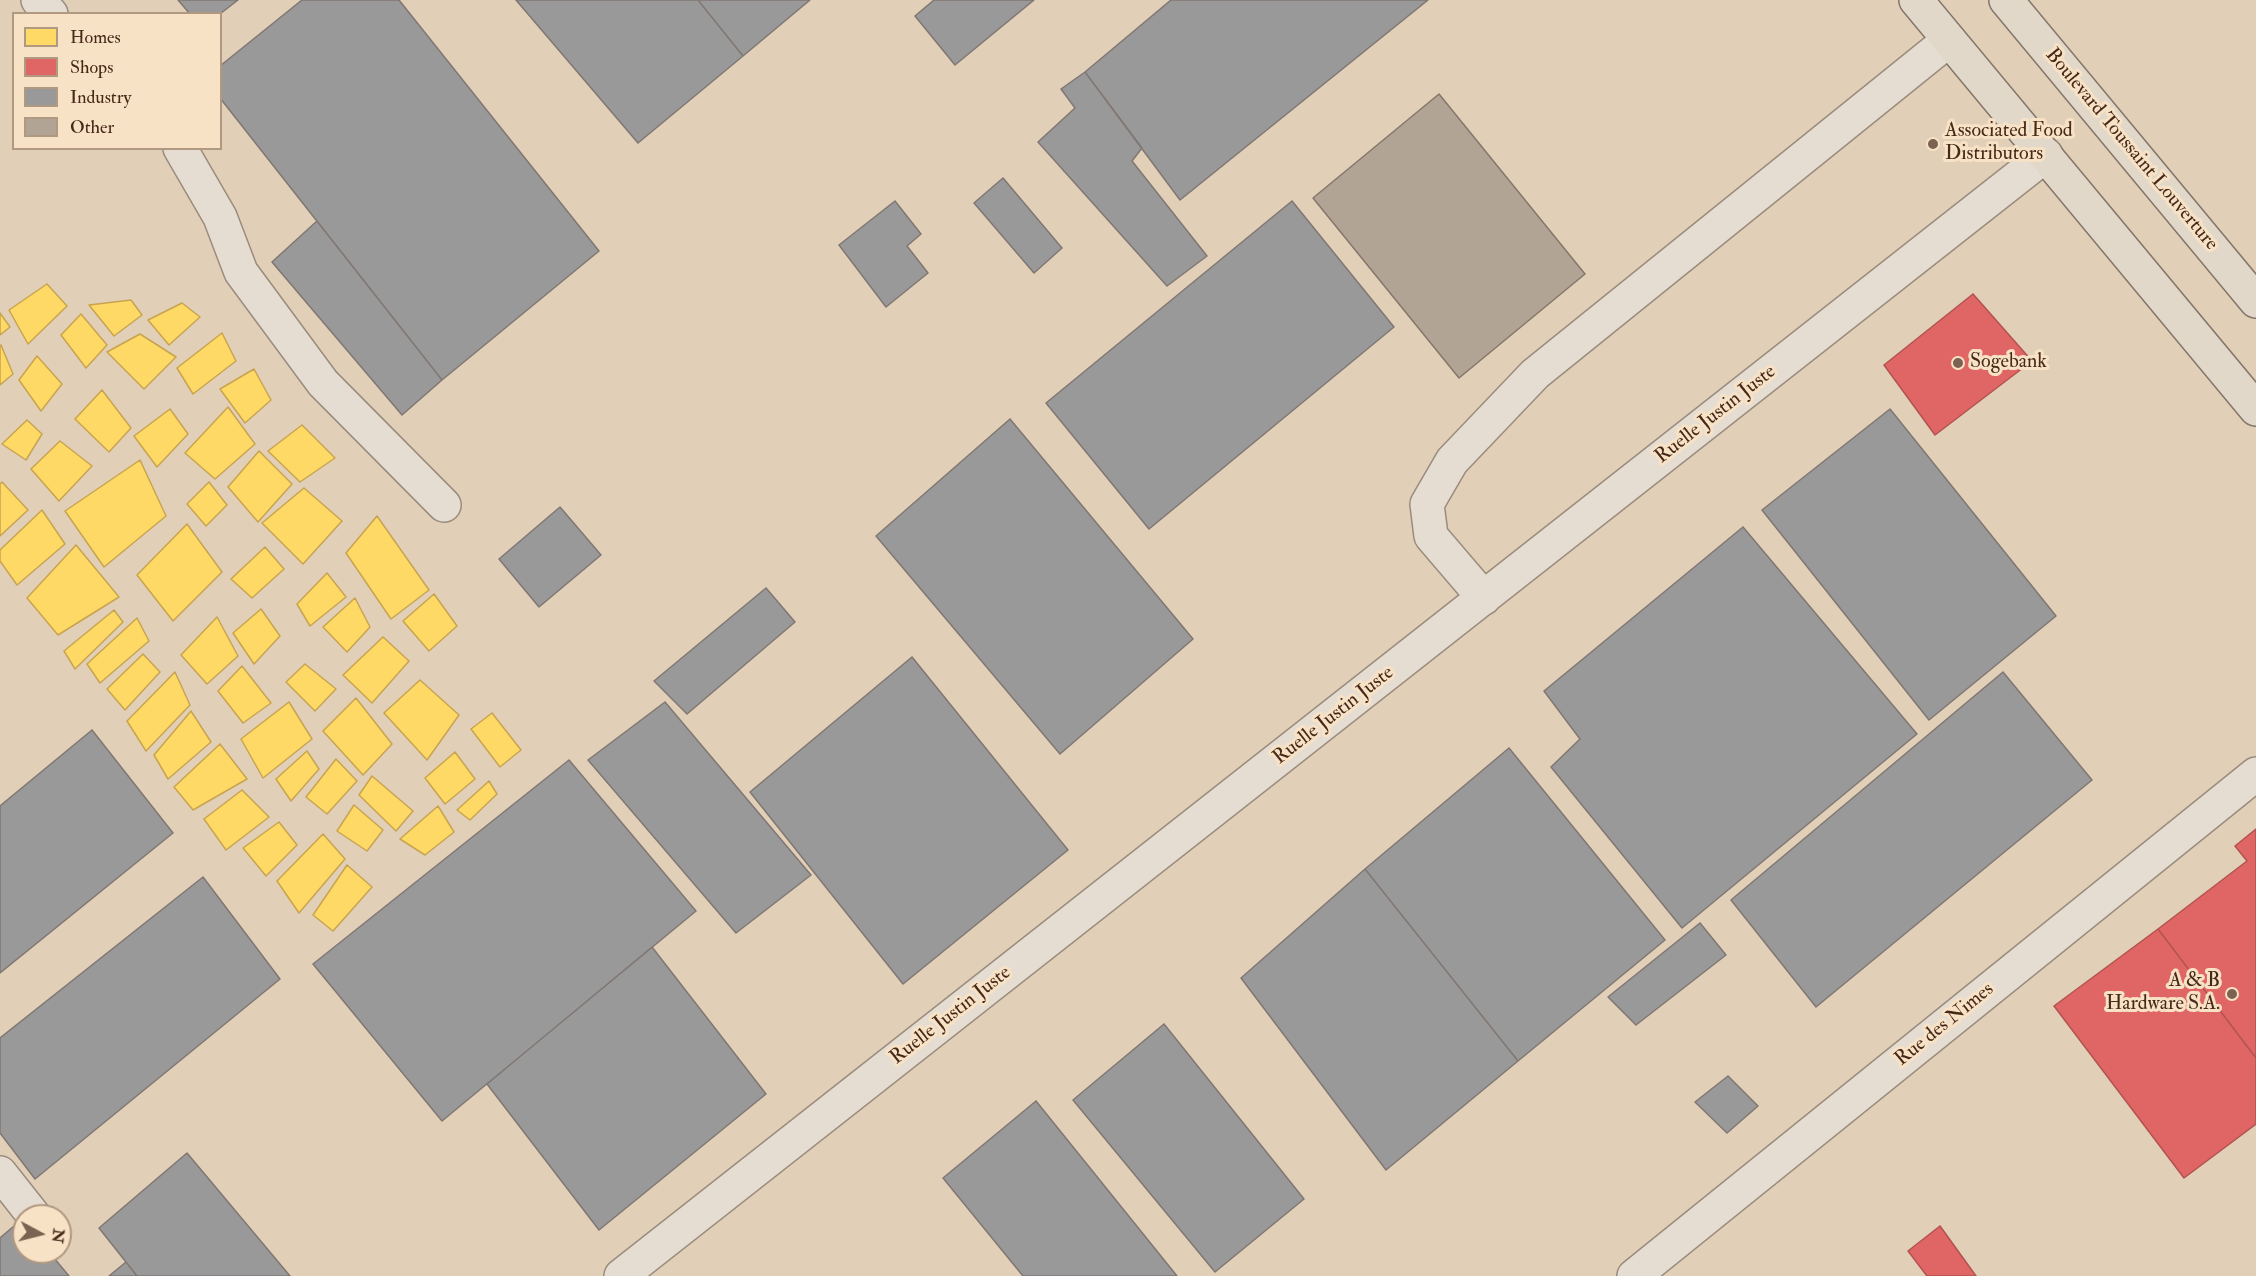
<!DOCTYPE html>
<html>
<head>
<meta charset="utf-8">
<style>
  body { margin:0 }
  #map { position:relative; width:2256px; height:1276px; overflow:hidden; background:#e1cfb8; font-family:"IM FELL Double Pica",serif }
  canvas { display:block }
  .legend { position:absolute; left:12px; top:12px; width:210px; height:138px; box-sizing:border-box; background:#f7e2c6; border:2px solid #b09881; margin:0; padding:8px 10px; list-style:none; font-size:18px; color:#462819 }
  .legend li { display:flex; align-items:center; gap:12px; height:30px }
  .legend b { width:30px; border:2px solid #b09881 }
  .north { position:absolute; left:12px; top:1204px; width:60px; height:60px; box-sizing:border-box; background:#f7e2c6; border:2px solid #b09881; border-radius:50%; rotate:97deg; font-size:16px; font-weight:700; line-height:24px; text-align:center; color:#462819 }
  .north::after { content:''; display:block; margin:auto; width:21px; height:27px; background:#7c6251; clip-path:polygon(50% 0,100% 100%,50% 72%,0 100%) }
</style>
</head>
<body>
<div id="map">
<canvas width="2256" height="1276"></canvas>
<ul class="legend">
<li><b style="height:16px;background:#ffd966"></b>Homes</li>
<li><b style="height:16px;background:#e06666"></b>Shops</li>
<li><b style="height:16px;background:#999"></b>Industry</li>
<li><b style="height:16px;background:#b2a494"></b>Other</li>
</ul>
<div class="north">N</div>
</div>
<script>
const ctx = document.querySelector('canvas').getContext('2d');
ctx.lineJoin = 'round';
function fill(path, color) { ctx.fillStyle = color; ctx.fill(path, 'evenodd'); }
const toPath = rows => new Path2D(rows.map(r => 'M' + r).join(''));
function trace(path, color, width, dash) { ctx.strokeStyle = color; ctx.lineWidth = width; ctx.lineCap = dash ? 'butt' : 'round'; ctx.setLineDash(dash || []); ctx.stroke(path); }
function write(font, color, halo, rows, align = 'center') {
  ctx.font = font + ' "IM FELL Double Pica",serif'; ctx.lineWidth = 6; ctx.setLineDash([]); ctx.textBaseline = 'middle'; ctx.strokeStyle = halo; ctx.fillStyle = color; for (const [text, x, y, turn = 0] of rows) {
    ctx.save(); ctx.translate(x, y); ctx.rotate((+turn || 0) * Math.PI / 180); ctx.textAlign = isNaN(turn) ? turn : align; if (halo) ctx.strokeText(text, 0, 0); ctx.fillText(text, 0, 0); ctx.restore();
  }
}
const homes = toPath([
  [47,284,67,306,28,344,9,310,47,284],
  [131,300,142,315,114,336,89,305,131,300],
  [182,303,200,317,169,345,148,320,182,303],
  [0,313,10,327,0,335,0,313],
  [81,314,107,345,86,368,61,335,81,314],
  [222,333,236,361,193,394,177,368,222,333],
  [140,334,176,357,144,389,107,352,140,334],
  [1,345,13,374,0,385,0,346,1,345],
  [37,356,62,384,41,411,19,380,37,356],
  [254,369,271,400,245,423,220,389,254,369],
  [102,390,131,428,109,452,75,419,102,390],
  [228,407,255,444,215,479,185,453,228,407],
  [170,409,188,434,157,467,134,436,170,409],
  [27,420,42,434,26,460,2,444,27,420],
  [302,425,335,458,300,482,268,451,302,425],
  [60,441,92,466,59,501,31,469,60,441],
  [259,451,292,484,258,522,228,487,259,451],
  [140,460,166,516,104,567,65,511,140,460],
  [2,482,28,510,0,536,0,484,2,482],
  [209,482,227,505,206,526,187,504,209,482],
  [304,488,342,521,303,564,262,523,304,488],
  [42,510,65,544,17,585,0,561,0,550,42,510],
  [377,516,429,590,391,619,346,553,377,516],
  [187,524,222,572,173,621,137,575,187,524],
  [76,545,119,597,58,635,27,598,76,545],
  [265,547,284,569,252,598,231,579,265,547],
  [327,573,346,597,310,626,297,604,327,573],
  [434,594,457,626,429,651,403,621,434,594],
  [355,598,370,627,347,652,323,627,355,598],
  [261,609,280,636,254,664,233,633,261,609],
  [114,610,123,622,75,669,64,651,114,610],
  [217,617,238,656,207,684,181,655,217,617],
  [137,618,149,641,100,683,87,664,137,618],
  [383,637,409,661,372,703,343,675,383,637],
  [143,654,160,672,125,710,107,689,143,654],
  [305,664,336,689,315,711,286,682,305,664],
  [242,666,271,703,243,723,218,691,242,666],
  [175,672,190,705,146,751,127,721,175,672],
  [420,680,459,715,427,760,384,713,420,680],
  [356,698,392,744,363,775,323,731,356,698],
  [289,702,312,739,263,778,241,739,289,702],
  [191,711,211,742,168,779,154,755,191,711],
  [492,713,521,750,500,767,471,729,492,713],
  [220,744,247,779,193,810,174,787,220,744],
  [307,751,319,769,291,801,276,779,307,751],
  [455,752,475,779,445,804,425,778,455,752],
  [336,759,357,781,327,814,306,797,336,759],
  [372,776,413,811,396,831,359,795,372,776],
  [489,781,497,794,470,820,457,810,489,781],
  [242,790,269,817,226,850,204,819,242,790],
  [354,805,383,830,367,851,337,831,354,805],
  [438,806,454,832,425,855,400,839,438,806],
  [279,822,297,845,266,876,243,848,279,822],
  [323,834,345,859,299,913,277,881,323,834],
  [347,865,372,887,333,931,313,915,347,865]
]);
fill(homes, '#ffd966');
trace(homes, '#c8a44f', 1.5);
const shops = toPath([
  [1973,294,2032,361,1935,435,1884,365,1973,294],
  [2256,829,2256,1058,2158,929,2247,861,2235,846,2256,829],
  [2158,929,2256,1058,2256,1124,2184,1178,2054,1006,2158,929],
  [1940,1226,1976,1276,1927,1276,1908,1251,1940,1226]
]);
fill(shops, '#e06666');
trace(shops, '#b2534f', 1.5);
const industry = toPath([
  [178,0,238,0,220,14,190,14,178,0],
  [302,0,399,0,599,251,442,380,220,98,220,66,302,0],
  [516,0,698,0,743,56,638,143,516,0],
  [698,0,810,0,743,56,698,0],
  [934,0,1034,0,955,65,915,16,934,0],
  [1171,0,1428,0,1180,200,1085,72,1171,0],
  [1085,72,1142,148,1132,161,1207,256,1167,286,1038,142,1075,108,1061,89,1085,72],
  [1003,178,1062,248,1034,273,974,203,1003,178],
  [895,201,921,234,907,246,928,273,886,307,839,245,895,201],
  [1292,201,1394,327,1149,529,1046,403,1292,201],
  [317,221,442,380,402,415,272,262,317,221],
  [1890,409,2056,616,1929,720,1762,510,1890,409],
  [1010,419,1193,639,1060,754,876,536,1010,419],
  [560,507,601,555,539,607,499,559,560,507],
  [1743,527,1917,734,1682,928,1551,767,1580,739,1544,691,1743,527],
  [766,588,795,622,687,714,654,681,766,588],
  [912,657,1068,850,903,984,750,792,912,657],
  [2003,672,2092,780,1816,1007,1731,900,2003,672],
  [665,702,811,875,736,933,588,760,665,702],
  [92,730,173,833,0,973,0,806,92,730],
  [1509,748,1665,940,1518,1061,1365,869,1509,748],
  [569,760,696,911,442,1121,313,964,569,760],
  [1365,869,1518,1061,1386,1170,1241,978,1365,869],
  [203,877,280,979,35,1179,0,1133,0,1038,203,877],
  [1700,923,1726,955,1636,1025,1608,997,1700,923],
  [652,947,766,1094,599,1230,487,1084,652,947],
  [1164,1024,1304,1199,1215,1272,1073,1100,1164,1024],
  [1728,1076,1758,1106,1727,1133,1695,1102,1728,1076],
  [1036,1101,1177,1276,1023,1276,943,1178,1036,1101],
  [187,1153,290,1276,137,1276,99,1228,187,1153],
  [21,1220,24,1223,24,1252,49,1252,69,1276,0,1276,0,1238,21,1220],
  [126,1262,137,1276,109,1276,126,1262]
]);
fill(industry, '#999');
trace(industry, '#807773', 1.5);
const building = toPath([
  [1439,94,1585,274,1459,378,1313,198,1439,94]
]);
fill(building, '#b2a494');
trace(building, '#847669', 1.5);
const minor = toPath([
  [38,0,51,14],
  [180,148,220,217,241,272,323,383,444,505],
  [1484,598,1431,536,1427,504,1452,461,1535,374,1949,40],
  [0,1173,34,1216],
  [621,1276,2046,155],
  [1634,1276,2256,774]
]);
const major = toPath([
  [1916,0,2256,409],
  [2006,0,2256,301]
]);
trace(minor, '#9a8c7d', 36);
trace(major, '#847669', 36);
trace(minor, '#e6ddd2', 33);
trace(major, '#e2d8ca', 33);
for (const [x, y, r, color] of [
  [1933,144,6,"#7c6251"],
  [1958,363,6,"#7c6251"],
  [2232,994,6,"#7c6251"]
]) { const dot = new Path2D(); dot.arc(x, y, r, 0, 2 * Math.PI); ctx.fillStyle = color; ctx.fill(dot); trace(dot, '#f7e2c6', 2); }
write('20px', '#462819', '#f7e2c6', [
  ["Associated Food",1945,132],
  ["Distributors",1945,155],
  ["Sogebank",1970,363],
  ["A & B",2220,982,"right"],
  ["Hardware S.A.",2220,1005,"right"]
], 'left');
write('20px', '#462819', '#f7e2c6', [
  ["Boulevard Toussaint Louverture",2131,150,50],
  ["Ruelle Justin Juste",1716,415,-38],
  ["Ruelle Justin Juste",1334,716,-38],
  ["Ruelle Justin Juste",951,1016,-38],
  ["Rue des Nimes",1945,1025,-39]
]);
</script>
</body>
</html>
